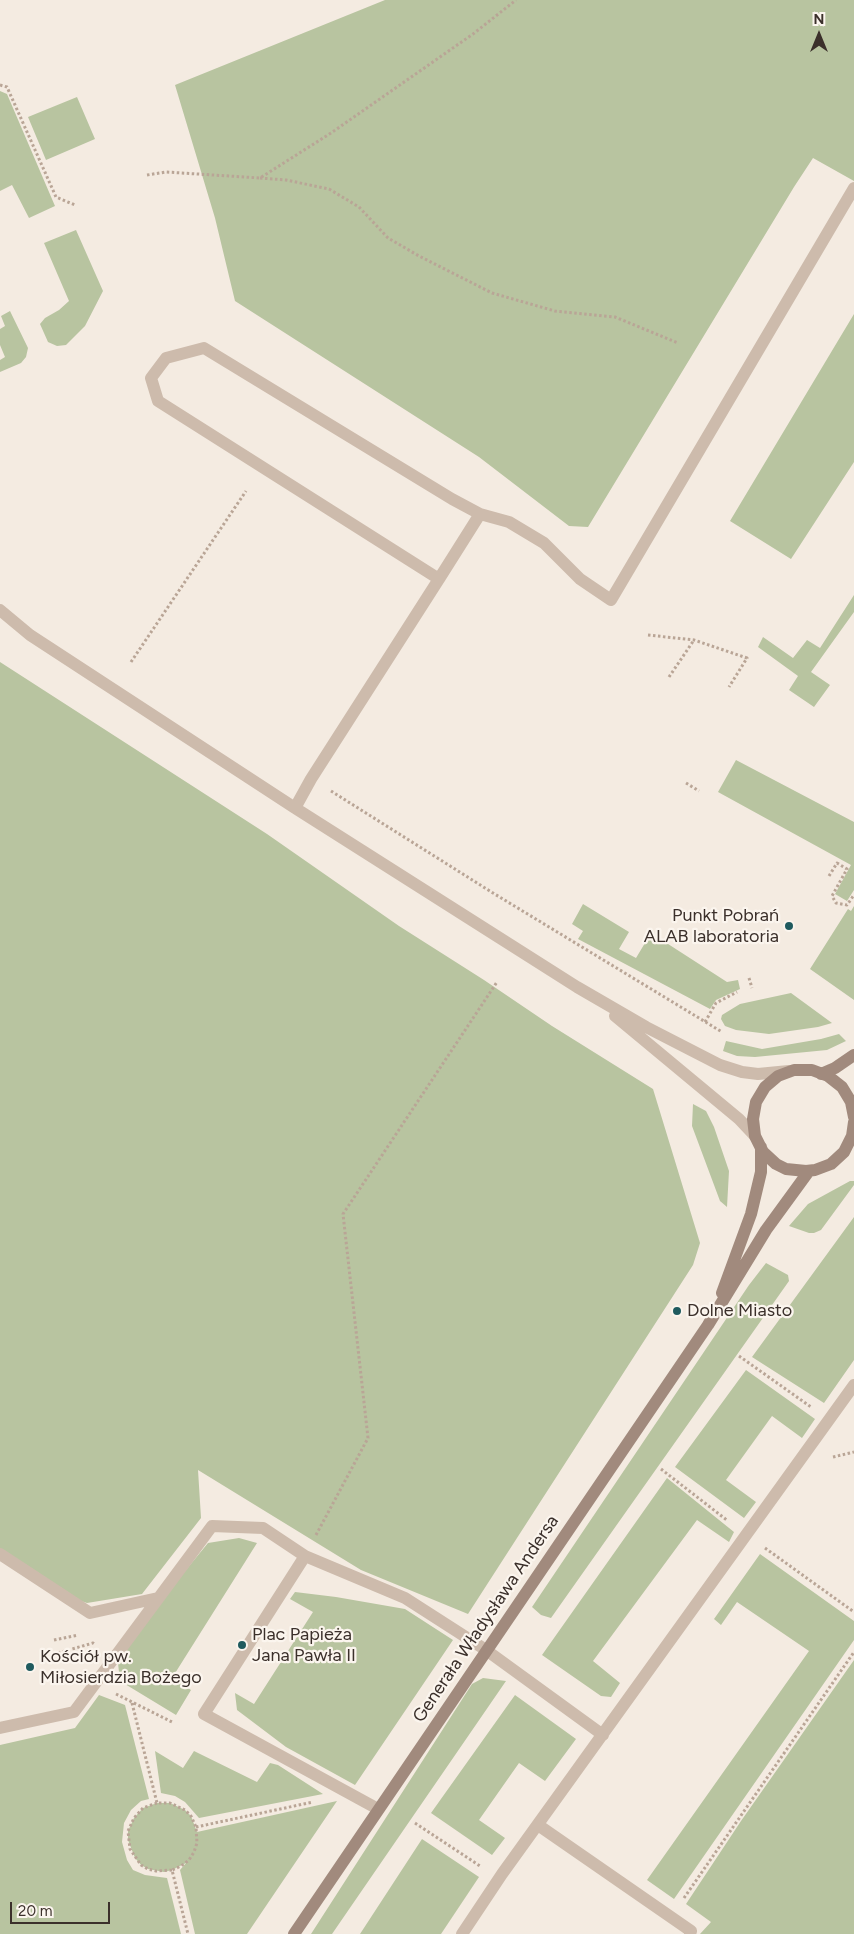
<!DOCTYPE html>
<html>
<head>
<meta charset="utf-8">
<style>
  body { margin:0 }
  #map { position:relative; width:854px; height:1934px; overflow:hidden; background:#f4ebe1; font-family:Figtree,sans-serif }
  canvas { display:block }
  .north { position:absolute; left:794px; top:10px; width:50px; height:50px; -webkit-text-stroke:4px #fbf5ee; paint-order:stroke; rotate:0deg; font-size:14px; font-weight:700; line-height:20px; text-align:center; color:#3b302b }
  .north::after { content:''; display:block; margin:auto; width:18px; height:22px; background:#3b302b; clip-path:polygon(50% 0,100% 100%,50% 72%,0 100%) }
  .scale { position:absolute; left:10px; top:1902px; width:100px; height:22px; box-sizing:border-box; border:2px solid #3b302b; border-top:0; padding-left:6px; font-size:15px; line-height:18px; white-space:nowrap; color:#3b302b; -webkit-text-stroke:4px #fbf5ee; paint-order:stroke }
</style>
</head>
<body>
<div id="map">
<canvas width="854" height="1934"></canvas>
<div class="north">N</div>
<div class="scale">20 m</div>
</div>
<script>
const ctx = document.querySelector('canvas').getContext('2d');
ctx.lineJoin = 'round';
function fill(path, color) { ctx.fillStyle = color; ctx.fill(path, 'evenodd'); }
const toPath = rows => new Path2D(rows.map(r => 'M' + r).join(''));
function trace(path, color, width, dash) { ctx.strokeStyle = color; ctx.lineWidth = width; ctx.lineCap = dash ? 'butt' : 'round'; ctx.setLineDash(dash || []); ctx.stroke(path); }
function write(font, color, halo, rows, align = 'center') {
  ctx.font = font + ' Figtree,sans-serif'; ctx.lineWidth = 4.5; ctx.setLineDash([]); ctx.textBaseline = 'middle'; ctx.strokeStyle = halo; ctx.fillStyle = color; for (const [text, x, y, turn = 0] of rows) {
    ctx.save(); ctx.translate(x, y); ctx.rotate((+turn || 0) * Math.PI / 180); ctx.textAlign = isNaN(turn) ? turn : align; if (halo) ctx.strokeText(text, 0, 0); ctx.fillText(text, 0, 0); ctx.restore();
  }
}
fill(toPath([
  [385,0,854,0,854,181,813,158,794,187,588,527,569,526,479,457,235,301,215,218,175,85],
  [0,91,7,94,55,206,29,218,12,185,0,191],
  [77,97,95,139,46,160,28,117],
  [76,230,103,291,85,326,66,345,57,346,48,342,40,324,45,318,59,310,69,301,44,243],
  [10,311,28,348,26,357,21,363,0,372,0,360,5,357,0,345,0,329,5,326,1,316],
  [854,314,854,462,791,559,730,521],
  [854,595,854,612,811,672,830,685,814,707,789,690,798,676,758,647,763,637,793,658,807,640,820,648],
  [0,662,267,834,399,926,484,980,552,1026,653,1089,700,1243,693,1265,468,1614,361,1570,198,1470,201,1518,142,1594,87,1603,63,1595,0,1554],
  [736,760,854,822,854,890,847,901,835,894,851,865,718,792],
  [583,904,629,932,619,949,636,958,651,933,727,982,738,980,740,989,716,1000,710,1009,578,939,583,931,572,924],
  [854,906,854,1000,810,969,848,909,851,911],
  [791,993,832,1023,818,1027,769,1034,736,1030,725,1026,721,1019,722,1015,740,1004],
  [839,1034,846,1041,827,1050,755,1057,737,1056,723,1051,726,1041,762,1049,821,1039],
  [693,1104,706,1111,714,1127,729,1171,727,1207,720,1201,692,1126],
  [850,1181,854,1181,854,1185,821,1230,814,1233,809,1233,789,1226,808,1204],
  [854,1217,854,1360,824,1403,752,1357],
  [766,1263,788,1275,789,1281,551,1618,541,1615,532,1607,749,1285],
  [746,1370,815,1419,802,1438,772,1416,726,1480,756,1502,744,1518,675,1467],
  [667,1478,734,1532,729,1542,697,1520,593,1661,620,1683,611,1697,601,1696,542,1655],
  [239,1538,257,1543,172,1678,191,1690,176,1715,120,1681,117,1654,208,1543],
  [760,1554,854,1621,854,1640,674,1899,647,1880,809,1651,737,1602,721,1625,714,1619],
  [295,1592,336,1597,405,1609,453,1640,355,1785,286,1747,237,1710,235,1693,254,1704,313,1612,290,1599],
  [854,1660,854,1934,700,1934,711,1922,686,1904,741,1821],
  [483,1678,506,1681,332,1934,311,1934,472,1684],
  [99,1695,125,1705,149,1799,141,1801,131,1810,124,1823,122,1842,127,1860,133,1870,145,1875,167,1878,181,1934,0,1934,0,1745,75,1728],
  [515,1695,576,1739,545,1781,519,1763,479,1820,505,1838,492,1855,431,1813],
  [155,1751,183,1768,194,1751,257,1782,270,1763,278,1765,323,1794,199,1818,185,1802,175,1796,161,1793],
  [337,1801,247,1934,195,1934,180,1870,186,1863,172,1870,164,1872,148,1869,141,1865,135,1858,128,1840,128,1831,134,1818,143,1808,157,1803,170,1803,185,1810,191,1816,197,1832],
  [422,1839,479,1877,441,1934,360,1934]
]), '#b8c4a0');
trace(toPath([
  [0,85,7,87,56,197,75,205],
  [147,175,166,172,260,178,331,133,473,34,516,0],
  [260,178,286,180,329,189,359,207,388,238,419,256,492,293,555,311,615,317,678,343],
  [648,635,694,640,747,658,729,687],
  [131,662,246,491],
  [669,677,694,640],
  [686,783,699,791],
  [331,791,493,893,722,1032],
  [829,876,837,863,847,869,832,896,836,903,847,905,854,895],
  [749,978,752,988],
  [705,1022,716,1003,737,992],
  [739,1356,811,1407],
  [833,1457,854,1452],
  [661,1469,728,1521],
  [316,1535,368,1438,343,1214,497,982],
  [765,1548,854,1612],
  [54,1640,78,1635],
  [58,1653,93,1643,96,1645],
  [116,1694,172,1722],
  [132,1703,157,1803,170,1803,185,1810,191,1816,196,1827,197,1843,194,1852,189,1860,181,1866,172,1870,188,1934],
  [157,1803,143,1808,134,1818,128,1831,130,1849,141,1865,148,1869,156,1871,172,1870],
  [415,1823,480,1866],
  [196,1827,313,1802],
  [684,1898,854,1652]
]), '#b9a596', 3, [2.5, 2.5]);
trace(toPath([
  [0,1554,90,1613,158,1598],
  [0,1728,74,1712,212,1526,263,1528,305,1556],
  [378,1809,204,1714,305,1556,405,1598,486,1650]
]), '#cdbbac', 12);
trace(toPath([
  [439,579,480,514],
  [0,610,30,635,295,808,577,987,646,1027,720,1065,742,1072,758,1074,789,1071],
  [295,808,311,779,439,579,158,401,151,378,166,358,204,348,452,499,480,514,509,522,544,543,580,579,611,600,854,188],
  [615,1016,739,1119,755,1136],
  [486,1650,603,1735],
  [538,1825,691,1931,690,1934],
  [462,1934,502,1874,854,1385]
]), '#cdbbac', 12);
trace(toPath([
  [821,1074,835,1068,854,1055],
  [854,1117,851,1102,842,1087,828,1076,812,1070,794,1070,778,1076,765,1087,756,1102,753,1119,755,1136,763,1152,776,1164,786,1169,806,1171,815,1170,831,1164,844,1152,852,1136,854,1122],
  [722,1293,751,1214,761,1172,761,1147],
  [294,1934,708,1325,766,1230,809,1171]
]), '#a18a7d', 12);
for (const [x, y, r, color] of [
  [789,926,5,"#1f5a5e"],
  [677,1311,5,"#1f5a5e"],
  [242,1645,5,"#1f5a5e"],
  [30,1667,5,"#1f5a5e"]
]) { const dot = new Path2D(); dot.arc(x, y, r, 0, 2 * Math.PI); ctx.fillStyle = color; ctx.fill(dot); trace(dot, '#fbf5ee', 2); }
write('18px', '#3b302b', '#fbf5ee', [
  ["Punkt Pobrań",779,916,"right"],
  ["ALAB laboratoria",779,937,"right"],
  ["Dolne Miasto",687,1311],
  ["Plac Papieża",252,1635],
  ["Jana Pawła II",252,1656],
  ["Kościół pw.",40,1657],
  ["Miłosierdzia Bożego",40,1678]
], 'left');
write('18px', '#3b302b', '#fbf5ee', [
  ["Generała Władysława Andersa",486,1619,-56]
]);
</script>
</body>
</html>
